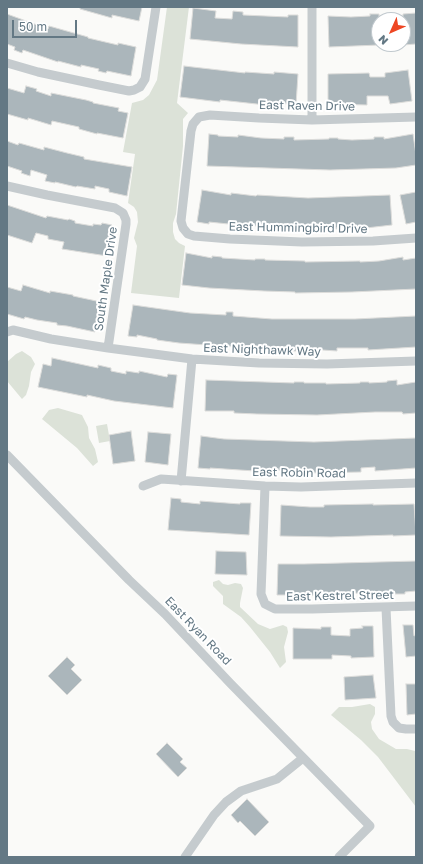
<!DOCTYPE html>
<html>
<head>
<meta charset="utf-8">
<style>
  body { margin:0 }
  #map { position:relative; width:423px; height:864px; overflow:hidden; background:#fafaf8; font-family:"Golos Text",sans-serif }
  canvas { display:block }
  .frame { position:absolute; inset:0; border:8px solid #637884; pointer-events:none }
  .north { position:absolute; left:371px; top:12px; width:40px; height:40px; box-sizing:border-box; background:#fff; border:1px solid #c1c9ce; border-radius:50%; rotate:225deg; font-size:11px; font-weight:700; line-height:16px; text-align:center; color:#637884 }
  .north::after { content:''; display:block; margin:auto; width:14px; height:18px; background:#ee4623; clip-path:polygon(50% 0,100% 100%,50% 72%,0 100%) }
  .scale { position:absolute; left:12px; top:20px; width:65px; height:18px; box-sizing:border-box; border:2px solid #637884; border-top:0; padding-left:5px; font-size:12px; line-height:14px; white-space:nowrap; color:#637884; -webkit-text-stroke:3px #fff; paint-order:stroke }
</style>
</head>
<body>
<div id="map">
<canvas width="423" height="864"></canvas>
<div class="frame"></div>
<div class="north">N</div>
<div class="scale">50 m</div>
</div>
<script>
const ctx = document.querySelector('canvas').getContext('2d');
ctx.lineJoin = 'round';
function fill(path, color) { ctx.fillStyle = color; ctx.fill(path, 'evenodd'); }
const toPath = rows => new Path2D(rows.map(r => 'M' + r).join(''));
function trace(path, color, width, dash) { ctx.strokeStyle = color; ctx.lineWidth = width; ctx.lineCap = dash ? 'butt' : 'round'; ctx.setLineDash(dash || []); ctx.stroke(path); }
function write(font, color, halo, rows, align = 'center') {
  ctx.font = font + ' "Golos Text",sans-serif'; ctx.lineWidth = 4; ctx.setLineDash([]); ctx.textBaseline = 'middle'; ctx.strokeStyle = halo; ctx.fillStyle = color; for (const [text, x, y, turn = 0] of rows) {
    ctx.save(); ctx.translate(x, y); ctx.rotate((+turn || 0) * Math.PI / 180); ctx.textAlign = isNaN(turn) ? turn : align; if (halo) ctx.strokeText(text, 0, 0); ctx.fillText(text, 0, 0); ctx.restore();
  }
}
fill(toPath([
  [167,7,189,7,177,103,188,113,183,119,183,146,176,214,173,223,173,232,175,239,179,243,185,246,179,298,131,293,137,246,134,238,138,222,137,212,134,207,128,203,135,154,123,152,132,103,143,100,149,95,157,80],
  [22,351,31,357,35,364,31,372,29,386,26,395,22,399,7,381,7,362,16,354],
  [58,408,82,415,88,427,89,438,95,449,98,462,93,466,77,448,42,419,49,410],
  [107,424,110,441,99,443,96,426],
  [219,580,223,584,228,585,235,583,241,584,243,588,240,603,240,607,258,624,270,629,283,625,287,627,288,632,284,647,286,662,280,668,270,652,250,627,241,617,223,604,223,596,213,586,213,582],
  [370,704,375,707,375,714,371,722,372,729,379,739,396,749,407,749,415,751,416,807,378,757,361,740,331,715,339,707,352,707]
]), '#dce2d8');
const building = toPath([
  [80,7,142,7,139,21,112,15,112,18,80,9,80,7],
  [193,8,216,11,215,18,232,19,233,11,243,12,243,15,288,17,288,15,298,15,298,47,241,44,190,39,193,8],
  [416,13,416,44,403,45,403,14,416,13],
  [7,14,48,29,49,26,88,37,88,38,118,45,118,43,136,47,131,76,107,71,106,73,98,71,99,69,81,65,81,67,58,61,58,62,23,50,22,53,14,50,15,47,7,44,7,14],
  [370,14,379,14,379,45,329,47,328,16,351,17,370,16,370,14],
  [184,66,245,73,245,72,274,74,274,72,298,74,296,105,266,102,266,105,220,100,220,102,180,97,184,66],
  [408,70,412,101,390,104,388,96,367,96,367,105,328,104,328,74,369,73,370,77,385,77,385,73,408,70],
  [26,86,37,89,36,91,51,96,51,93,86,100,93,102,93,103,119,108,118,111,128,113,123,138,97,133,97,134,79,129,79,127,52,121,51,125,28,118,28,120,7,114,7,88,24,93,26,86],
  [209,134,218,135,218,136,238,137,238,135,261,138,284,139,284,137,294,137,294,140,329,139,329,138,338,138,338,139,352,140,374,139,374,137,384,137,384,139,413,134,416,155,416,165,396,168,330,170,207,166,209,134],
  [7,141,18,145,19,143,44,150,44,147,67,153,84,157,84,159,132,167,127,196,109,192,109,189,95,186,95,189,77,186,76,187,55,182,55,183,45,181,47,175,31,170,30,176,21,173,22,171,7,166,7,141],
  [202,190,231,195,231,193,256,196,257,195,308,198,390,195,392,225,366,228,337,227,337,229,328,229,328,227,293,226,293,229,284,229,284,226,248,226,209,222,209,224,197,222,202,190],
  [416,192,416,222,406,224,400,195,416,192],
  [7,205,46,218,47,216,68,220,69,219,75,221,75,223,93,226,93,224,101,225,102,223,112,225,107,256,62,249,64,242,48,239,48,236,36,233,32,243,7,235,7,205],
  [186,253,212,258,212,256,222,257,222,258,255,260,255,259,265,259,265,260,305,261,305,262,360,261,360,262,379,261,403,257,403,260,416,258,416,289,352,292,295,293,295,292,264,291,209,288,182,285,186,253],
  [23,285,50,293,50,291,73,295,73,296,101,302,95,332,67,326,57,325,57,323,37,320,25,317,24,319,7,314,7,287,21,291,23,285],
  [133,305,190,313,226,315,226,312,233,312,233,316,272,319,355,319,416,316,416,347,368,350,368,348,337,348,337,351,308,349,308,351,283,351,283,349,263,349,179,343,157,340,157,339,137,335,137,337,128,336,133,305],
  [52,358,98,368,98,365,111,368,111,371,126,374,126,371,139,373,139,371,167,377,168,374,177,375,173,408,114,401,87,395,87,397,38,387,43,364,51,366,52,358],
  [206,380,294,383,294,382,304,382,304,383,326,383,326,384,360,383,360,382,369,382,369,383,387,382,387,381,397,380,397,385,416,382,416,413,403,414,402,412,375,412,317,415,257,414,234,413,234,411,205,411,206,380],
  [131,431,135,461,113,464,109,435,131,431],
  [148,432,171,434,168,465,145,462,148,432],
  [201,436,224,439,314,442,416,438,416,468,375,471,375,467,361,468,361,472,314,473,303,473,303,471,255,470,255,471,210,468,210,469,198,468,201,436],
  [171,498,181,499,181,502,200,504,200,501,240,504,240,503,251,503,249,535,168,530,171,498],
  [373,504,373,505,414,504,416,535,393,536,393,535,331,537,280,536,281,505,310,507,324,507,324,505,373,504],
  [216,551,246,552,247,575,215,574,216,551],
  [416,561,416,591,405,592,405,594,379,594,379,593,368,593,318,594,318,595,309,596,286,594,286,595,277,595,278,564,304,564,416,561],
  [403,625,413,625,414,636,416,635,416,656,406,657,403,625],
  [362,626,373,626,374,657,351,658,351,656,332,655,332,659,293,659,293,628,321,629,321,627,331,627,331,635,350,636,350,629,363,628,362,626],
  [67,657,75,665,71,669,82,680,67,695,48,676,67,657],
  [373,675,376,698,345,700,344,677,373,675],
  [406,684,416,684,416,714,407,715,406,684],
  [167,743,183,759,180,762,187,768,178,777,156,754,167,743],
  [247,799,269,822,255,836,240,821,238,823,231,815,247,799]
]);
fill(building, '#abb6bb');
trace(building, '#dcdcda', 1);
trace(toPath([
  [7,63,38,72,99,85,129,91,134,90,140,87,145,79,156,7],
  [416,117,312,120,259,118,210,115,199,117,193,124,191,131,181,221,183,228,188,234,194,236,230,239,302,242,373,241,416,238],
  [312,120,312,7],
  [7,186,47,195,115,208,123,213,126,220,126,224,108,348],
  [7,332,13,330,51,339,108,348,192,359,259,363,327,364,416,361],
  [7,455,129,580,165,614,230,683,370,826,339,857],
  [181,481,192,359],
  [143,486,161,479,265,486,301,487,416,483],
  [265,486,261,594,265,604,275,609,312,609,416,606],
  [386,608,391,716,393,722,399,728,406,729,416,729],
  [185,857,214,815,226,802,241,791,277,779,303,758]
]), '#c5cbce', 9);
write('12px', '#637884', '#fff', [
  ["East Raven Drive",307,106,1],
  ["East Hummingbird Drive",298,228,1],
  ["South Maple Drive",106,279,-82],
  ["East Nighthawk Way",262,350,2],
  ["East Robin Road",299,473,1],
  ["East Kestrel Street",340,596,-1],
  ["East Ryan Road",198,631,46]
]);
</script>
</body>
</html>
